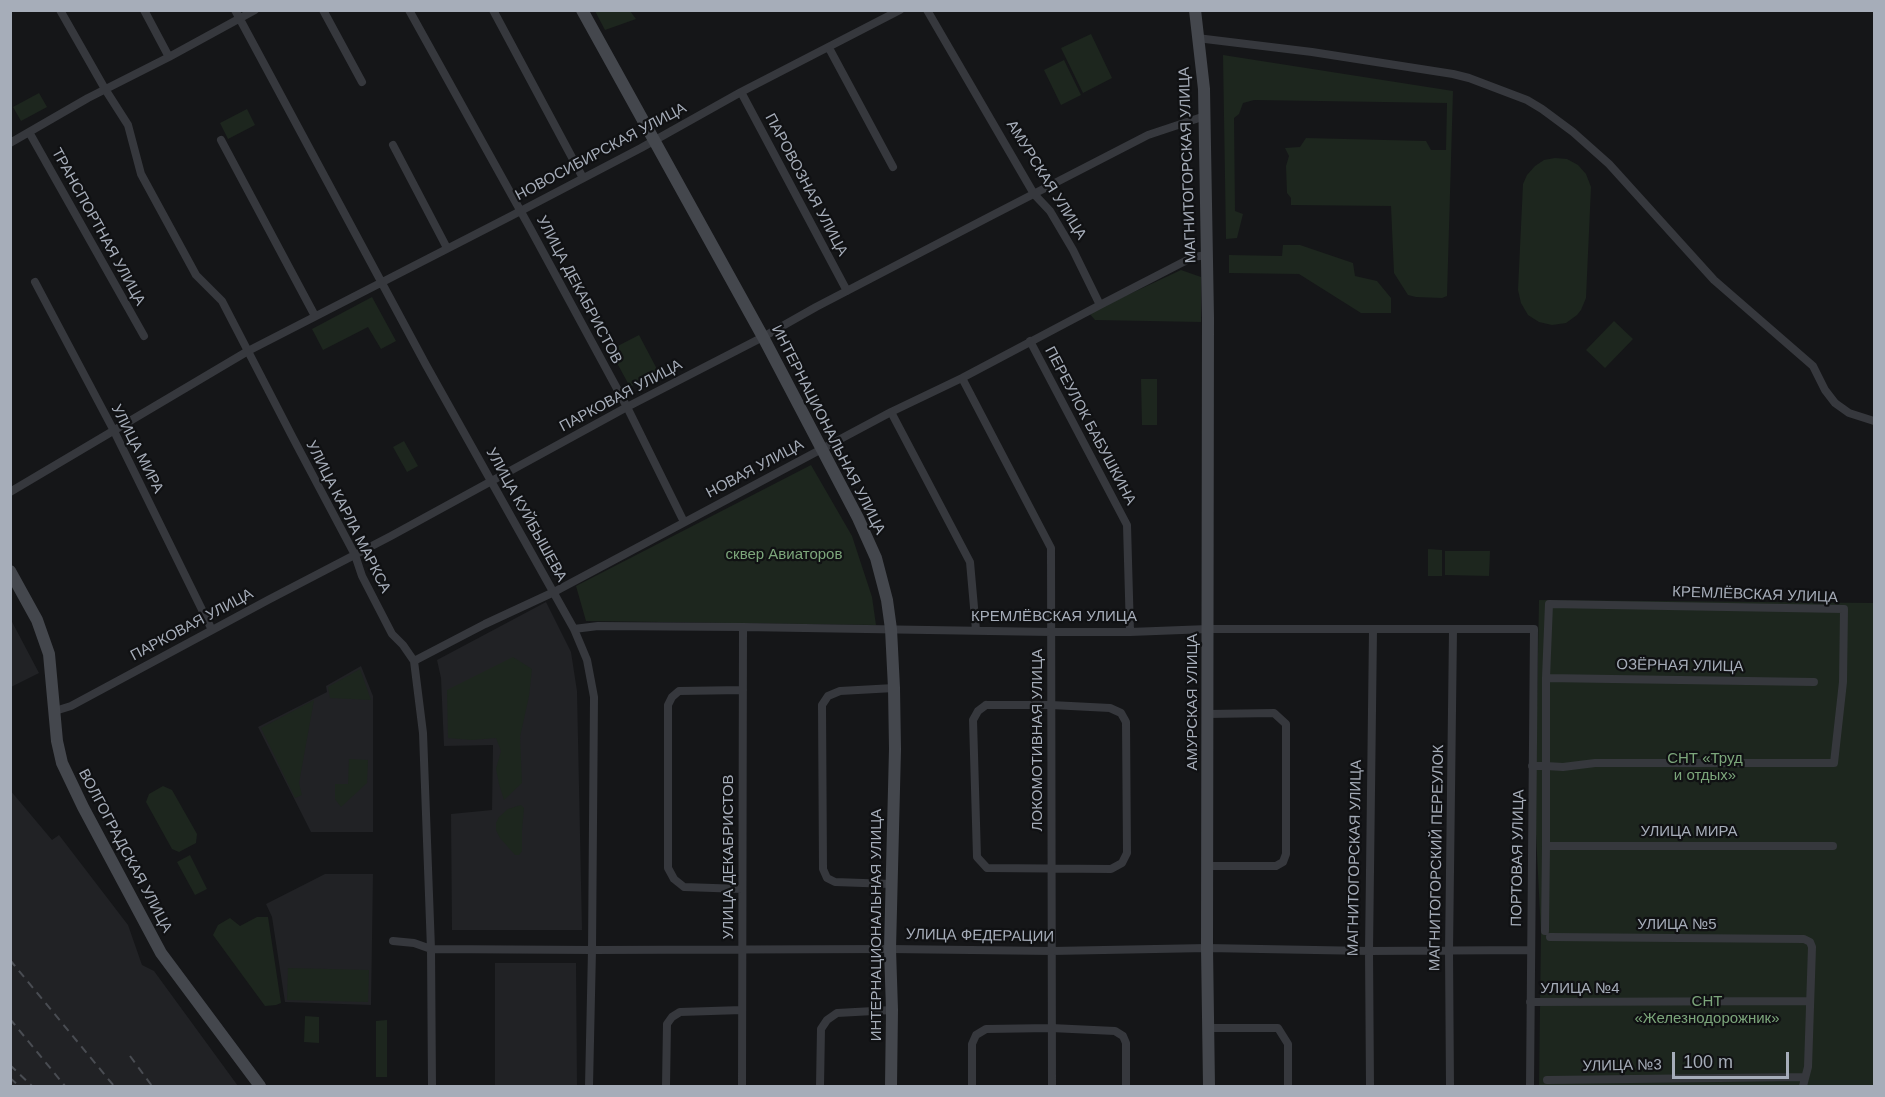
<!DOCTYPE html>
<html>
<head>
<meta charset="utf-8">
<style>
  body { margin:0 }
  #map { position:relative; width:1885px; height:1097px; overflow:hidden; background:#151618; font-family:Arial,sans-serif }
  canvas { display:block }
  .frame { position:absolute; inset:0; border:12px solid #a6adb9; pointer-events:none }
  .scale { position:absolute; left:1672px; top:1052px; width:117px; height:27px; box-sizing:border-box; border:3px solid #a6adb9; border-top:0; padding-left:8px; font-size:18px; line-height:21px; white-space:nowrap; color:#a6adb9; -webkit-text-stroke:4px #101113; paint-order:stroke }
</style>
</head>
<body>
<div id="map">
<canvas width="1885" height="1097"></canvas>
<div class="frame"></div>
<div class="scale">100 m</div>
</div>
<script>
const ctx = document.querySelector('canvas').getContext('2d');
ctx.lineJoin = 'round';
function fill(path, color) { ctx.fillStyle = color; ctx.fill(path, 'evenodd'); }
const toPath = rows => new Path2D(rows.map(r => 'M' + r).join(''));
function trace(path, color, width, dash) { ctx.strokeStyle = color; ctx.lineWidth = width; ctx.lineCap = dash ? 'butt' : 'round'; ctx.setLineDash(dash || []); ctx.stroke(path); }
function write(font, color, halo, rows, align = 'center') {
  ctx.font = font + ' Arial,sans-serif'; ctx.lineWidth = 4.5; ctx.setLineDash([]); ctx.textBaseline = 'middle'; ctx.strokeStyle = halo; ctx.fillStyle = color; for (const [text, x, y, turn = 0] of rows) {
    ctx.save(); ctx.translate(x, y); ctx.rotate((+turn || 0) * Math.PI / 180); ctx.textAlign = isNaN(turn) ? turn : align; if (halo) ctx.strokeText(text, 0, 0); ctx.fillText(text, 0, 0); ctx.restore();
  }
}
fill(toPath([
  [546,602,571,652,577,691,582,930,452,930,451,814,492,810,493,745,444,746,441,678,437,660],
  [10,618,39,673,11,687,10,687],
  [361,666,373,696,373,832,311,832,258,727,327,692,326,686],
  [10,790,52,840,59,835,128,925,142,965,154,971,238,1086,11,1086],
  [325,874,373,874,371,1005,285,1002,272,917,266,904],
  [495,963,576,963,577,1086,495,1086]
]), '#212225');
fill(toPath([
  [595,11,630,11,636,19,605,30],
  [1091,34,1112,78,1083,93,1061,48],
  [1223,55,1453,91,1447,296,1442,298,1416,297,1408,295,1394,273,1391,206,1291,205,1291,198,1287,193,1286,166,1289,156,1285,148,1300,147,1306,138,1426,141,1431,150,1446,150,1447,103,1254,100,1243,103,1239,114,1234,118,1235,211,1243,214,1237,238,1226,239],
  [1064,60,1081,95,1061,105,1044,70],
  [39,93,47,107,21,121,13,107],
  [247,109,255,125,228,139,220,123],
  [1555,158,1567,159,1578,165,1586,174,1591,187,1586,298,1581,310,1577,315,1566,323,1552,325,1539,322,1528,315,1521,303,1518,290,1523,184,1527,175,1535,166,1544,160],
  [1283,245,1300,245,1353,263,1355,276,1377,281,1391,298,1391,313,1361,313,1299,274,1229,273,1229,255,1282,256],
  [1181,270,1201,277,1201,322,1095,320,1089,313],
  [372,297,396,341,381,349,368,327,323,350,312,329],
  [1614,321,1633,339,1605,368,1586,350],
  [639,335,658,371,630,387,610,350],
  [1141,379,1157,379,1157,425,1142,425],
  [404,441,418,466,407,472,393,447],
  [811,465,852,536,872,597,876,625,586,621,576,586],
  [1428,549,1442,550,1442,576,1428,576],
  [1445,551,1490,551,1489,576,1445,575],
  [1539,600,1874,603,1874,1086,1842,1086,1839,1085,1837,1086,1539,1086,1541,933,1535,815],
  [513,657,532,669,529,696,520,737,522,783,504,800,499,784,496,769,501,751,496,738,472,740,448,738,447,690],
  [360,669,371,700,330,698,328,687],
  [314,700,299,783,302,795,295,798,261,728],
  [349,759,368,760,367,783,341,807,335,799,335,784,348,784],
  [163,786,172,790,197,834,196,843,179,852,172,849,146,802,149,794],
  [521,805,524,808,522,830,522,851,519,855,515,855,500,838,496,830,496,823,499,817,508,809],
  [190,855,207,889,195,895,177,862],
  [257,917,268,917,281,1003,276,1005,265,1006,213,935,218,925,230,918,240,926],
  [288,968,369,970,368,1002,287,1000],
  [305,1016,319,1017,319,1043,304,1042],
  [387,1020,387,1077,376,1077,376,1021]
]), '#1d261e');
trace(toPath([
  [60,10,105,89,128,125,141,174,196,275,222,301,293,438,355,555,362,576,392,634,403,645,414,661,423,733,431,949,432,1086],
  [144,10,169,57],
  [235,10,426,365,574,629,587,660,594,697,592,950,589,1086],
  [323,10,362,82],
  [409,10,530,228,627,407,684,522],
  [493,10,583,178],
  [927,10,1034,194,1050,211,1073,250,1100,305],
  [1197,38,1312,52,1453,74,1469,78,1527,100,1542,109,1573,132,1609,164,1714,280,1813,366,1825,390,1835,403,1849,413,1874,421],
  [829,48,893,167],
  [741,92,847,291],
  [29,132,144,336],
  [221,140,315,316],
  [10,143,88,98,169,57,255,10],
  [393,145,447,248],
  [35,282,114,431,212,630],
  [1030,341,1127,525,1130,632],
  [962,378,1051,548,1052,1086],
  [891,412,970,562,976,630],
  [10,492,248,351,511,216,641,148,741,92,900,10],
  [574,629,598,626,743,627,1051,632,1130,632,1208,629,1534,629,1530,1086],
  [414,661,485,624,554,592,891,412,962,378,1100,305,1193,257,1207,255],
  [1546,678,1814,682],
  [986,705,1051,705,1110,708,1121,713,1126,722,1127,853,1122,863,1111,869,987,868,977,857,973,720,978,711,986,705],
  [55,711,71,706,268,600,391,536,627,407,763,337,816,307,987,218,1148,135,1205,116],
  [1532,766,1546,766,1563,767,1595,763,1834,763,1843,682,1844,609,1549,604,1546,678,1546,846,1545,931],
  [1546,846,1833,846],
  [1207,866,1276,866,1283,862,1286,854,1286,724,1274,713,1208,714],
  [891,884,835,882,827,878,823,869,822,705,828,696,840,691,894,688],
  [742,889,684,887,674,879,668,868,668,705,672,697,679,691,743,690],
  [1550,937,1804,939,1810,942,1812,947,1808,1067,1803,1086],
  [393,941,414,943,431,949,592,950,890,949,1052,951,1207,948,1369,951,1531,950],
  [1530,1002,1810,1001],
  [1207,1028,1278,1028,1288,1044,1288,1086],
  [1547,1080,1805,1077],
  [666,1086,667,1024,672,1017,680,1012,742,1010],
  [742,1086,743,627],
  [820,1086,821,1029,827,1020,837,1013,892,1010],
  [972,1086,972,1044,976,1035,986,1029,1051,1028,1115,1031,1123,1036,1126,1043,1126,1086],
  [1370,1086,1369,951,1373,630],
  [1450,1086,1449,951,1453,630]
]), '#36383d', 8);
trace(toPath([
  [582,10,763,337,858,518,876,558,887,600,891,629,894,688,895,749,890,949,892,1010,891,1086],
  [1195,10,1204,89,1208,318,1207,948,1209,1086],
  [10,571,37,620,49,654,57,741,62,763,83,807,161,953,260,1086]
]), '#44474d', 12);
trace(toPath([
  [10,960,114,1086],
  [10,1019,65,1086],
  [130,1056,152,1086],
  [10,1065,32,1086],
  [10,1078,19,1086]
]), '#494c52', 2, [8, 6]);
write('15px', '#a6adb9', '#101113', [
  ["НОВОСИБИРСКАЯ УЛИЦА",601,152,-28],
  ["МАГНИТОГОРСКАЯ УЛИЦА",1188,165,-92],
  ["АМУРСКАЯ УЛИЦА",1046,180,58],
  ["ПАРОВОЗНАЯ УЛИЦА",806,185,62],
  ["ТРАНСПОРТНАЯ УЛИЦА",98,227,61],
  ["УЛИЦА ДЕКАБРИСТОВ",579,290,62],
  ["ПАРКОВАЯ УЛИЦА",621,396,-28],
  ["ПЕРЕУЛОК БАБУШКИНА",1090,426,62],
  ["ИНТЕРНАЦИОНАЛЬНАЯ УЛИЦА",828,430,63],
  ["УЛИЦА МИРА",137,449,63],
  ["НОВАЯ УЛИЦА",755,469,-28],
  ["УЛИЦА КУЙБЫШЕВА",526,515,61],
  ["УЛИЦА КАРЛА МАРКСА",348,517,63],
  ["КРЕМЛЁВСКАЯ УЛИЦА",1755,595,2],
  ["КРЕМЛЁВСКАЯ УЛИЦА",1054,617],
  ["ПАРКОВАЯ УЛИЦА",192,625,-28],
  ["ОЗЁРНАЯ УЛИЦА",1680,666,1],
  ["АМУРСКАЯ УЛИЦА",1193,702,-90],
  ["ЛОКОМОТИВНАЯ УЛИЦА",1038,740,-90],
  ["УЛИЦА МИРА",1689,832],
  ["ВОЛГОГРАДСКАЯ УЛИЦА",125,851,62],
  ["УЛИЦА ДЕКАБРИСТОВ",729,857,-90],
  ["МАГНИТОГОРСКАЯ УЛИЦА",1355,858,-89],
  ["МАГНИТОГОРСКИЙ ПЕРЕУЛОК",1437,858,-89],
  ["ПОРТОВАЯ УЛИЦА",1518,858,-89],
  ["ИНТЕРНАЦИОНАЛЬНАЯ УЛИЦА",877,925,-90],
  ["УЛИЦА №5",1677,925],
  ["УЛИЦА ФЕДЕРАЦИИ",980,936,1],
  ["УЛИЦА №4",1580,989],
  ["УЛИЦА №3",1622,1066,-1]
]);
write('15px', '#7ca67b', '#101113', [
  ["сквер Авиаторов",784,555],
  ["СНТ «Труд",1705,759],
  ["и отдых»",1705,776],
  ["СНТ",1707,1002],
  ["«Железнодорожник»",1707,1019]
]);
</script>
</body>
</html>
